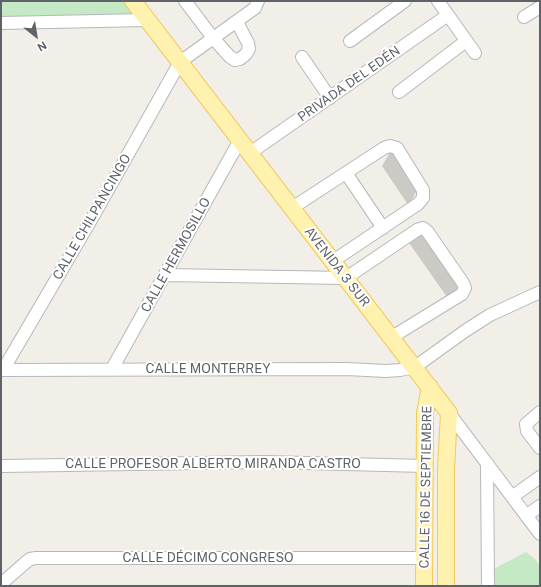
<!DOCTYPE html>
<html>
<head>
<meta charset="utf-8">
<style>
  body { margin:0 }
  #map { position:relative; width:541px; height:587px; overflow:hidden; background:#f1efe8; font-family:"Public Sans",sans-serif }
  canvas { display:block }
  .frame { position:absolute; inset:0; border:2px solid #5f6368; pointer-events:none }
  .north { position:absolute; left:16px; top:16px; width:40px; height:40px; -webkit-text-stroke:3px #fff; paint-order:stroke; rotate:150deg; font-size:11px; font-weight:700; line-height:16px; text-align:center; color:#5f6368 }
  .north::after { content:''; display:block; margin:auto; width:14px; height:18px; background:#5f6368; clip-path:polygon(50% 0,100% 100%,50% 72%,0 100%) }
</style>
</head>
<body>
<div id="map">
<canvas width="541" height="587"></canvas>
<div class="frame"></div>
<div class="north">N</div>
</div>
<script>
const ctx = document.querySelector('canvas').getContext('2d');
ctx.lineJoin = 'round';
function fill(path, color) { ctx.fillStyle = color; ctx.fill(path, 'evenodd'); }
const toPath = rows => new Path2D(rows.map(r => 'M' + r).join(''));
function trace(path, color, width, dash) { ctx.strokeStyle = color; ctx.lineWidth = width; ctx.lineCap = dash ? 'butt' : 'round'; ctx.setLineDash(dash || []); ctx.stroke(path); }
function write(font, color, halo, rows, align = 'center') {
  ctx.font = font + ' "Public Sans",sans-serif'; ctx.lineWidth = 4; ctx.setLineDash([]); ctx.textBaseline = 'middle'; ctx.strokeStyle = halo; ctx.fillStyle = color; for (const [text, x, y, turn = 0] of rows) {
    ctx.save(); ctx.translate(x, y); ctx.rotate((+turn || 0) * Math.PI / 180); ctx.textAlign = isNaN(turn) ? turn : align; if (halo) ctx.strokeText(text, 0, 0); ctx.fillText(text, 0, 0); ctx.restore();
  }
}
fill(toPath([
  [1,1,125,1,136,16,1,18],
  [526,552,535,559,540,566,540,586,488,586,488,572]
]), '#c5e8c5');
fill(toPath([
  [392,149,418,188,409,206,382,166],
  [421,230,461,288,447,297,407,240]
]), '#cccac5');
const minor = toPath([
  [185,1,213,38,230,57,235,60,240,59,246,54,249,49,248,43,237,22],
  [438,1,475,53],
  [524,17,540,7],
  [1,23,147,20],
  [350,41,405,1],
  [302,57,330,98],
  [399,92,466,41],
  [250,153,448,15],
  [346,173,383,228],
  [292,208,384,148,390,146,397,148,423,190,423,198,418,204,333,261],
  [165,275,346,278,417,230,423,228,427,231,463,283,465,288,462,294,392,337],
  [112,369,240,140],
  [1,370,347,369,386,371,400,370,415,367,465,331,490,315,540,292],
  [3,370,91,220,180,62,255,8,258,1],
  [540,412,526,424,527,431,540,448],
  [449,413,540,534],
  [487,463,488,586],
  [1,466,266,462,425,466],
  [512,497,540,477],
  [526,516,540,506],
  [1,584,25,563,30,559,36,558,424,558]
]);
const major = toPath([
  [133,1,449,413,446,469,446,586],
  [424,586,425,413,430,387]
]);
trace(minor, '#b5b8bc', 14);
trace(major, '#f2c960', 18);
trace(minor, '#fff', 12);
trace(major, '#fff2af', 16);
write('13px', '#5f6368', '#fff', [
  ["PRIVADA DEL EDÉN",349,84,-35],
  ["CALLE CHILPANCINGO",92,217,-60],
  ["CALLE HERMOSILLO",176,255,-61],
  ["AVENIDA 3 SUR",337,267,52],
  ["CALLE MONTERREY",208,369],
  ["CALLE PROFESOR ALBERTO MIRANDA CASTRO",213,464],
  ["CALLE 16 DE SEPTIEMBRE",426,487,-89],
  ["CALLE DÉCIMO CONGRESO",208,558]
]);
</script>
</body>
</html>
